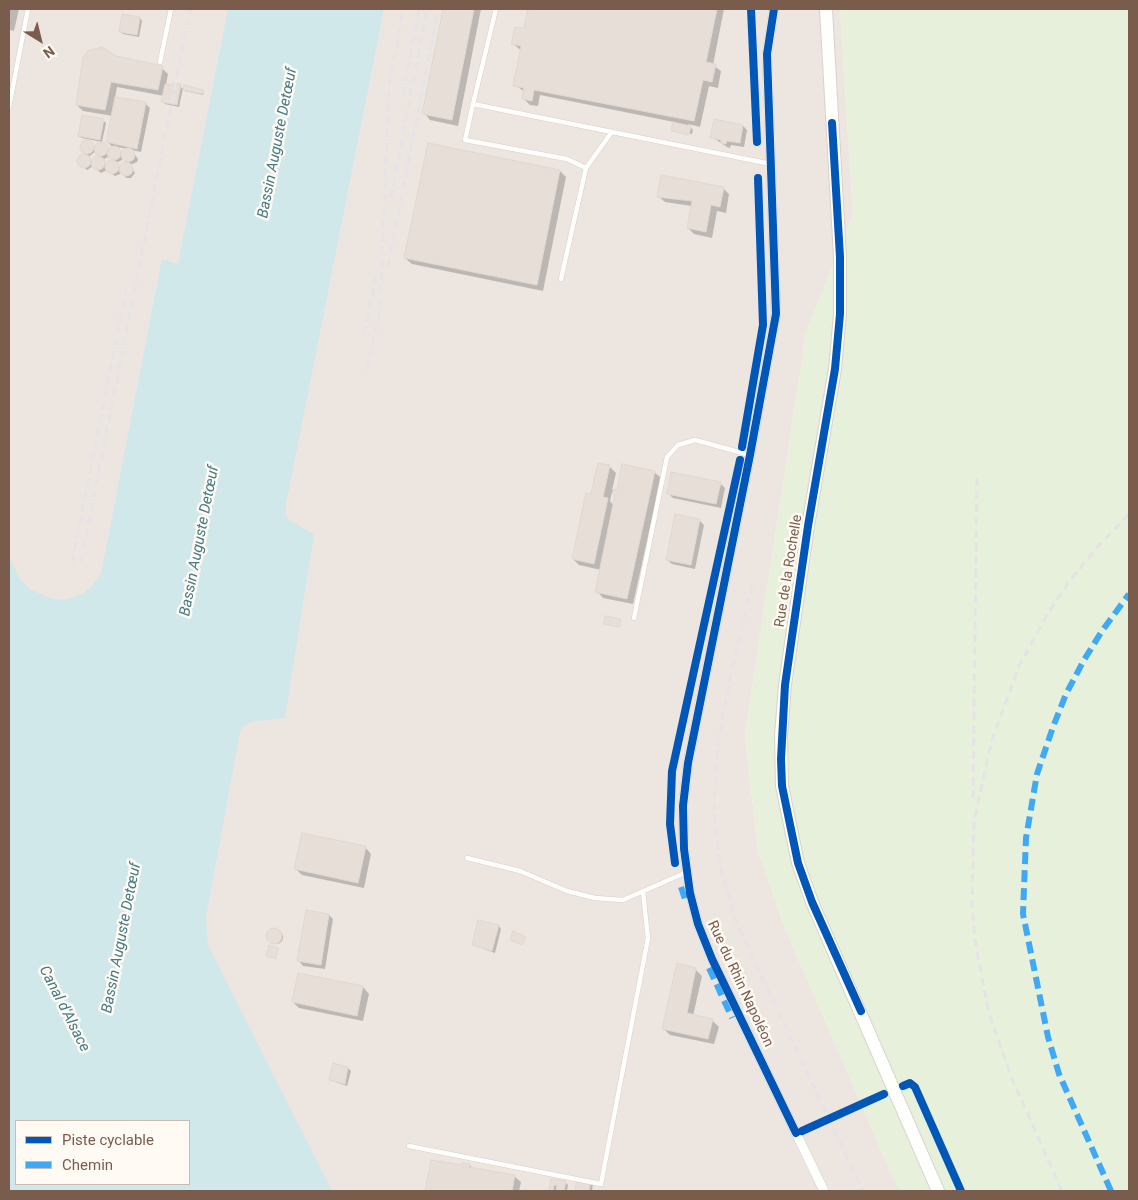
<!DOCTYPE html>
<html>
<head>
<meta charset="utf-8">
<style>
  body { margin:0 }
  #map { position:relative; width:1138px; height:1200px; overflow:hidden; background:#f9f5f0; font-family:Roboto,sans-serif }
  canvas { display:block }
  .frame { position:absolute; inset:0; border:10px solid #7a5c4d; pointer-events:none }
  .legend { position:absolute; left:15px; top:1120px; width:175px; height:65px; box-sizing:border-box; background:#fffaf3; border:1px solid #cabbb1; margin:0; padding:6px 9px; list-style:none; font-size:15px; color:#7a5c4d }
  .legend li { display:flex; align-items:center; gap:10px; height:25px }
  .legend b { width:25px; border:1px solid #cabbb1 }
  .north { position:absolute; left:15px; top:15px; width:50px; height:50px; -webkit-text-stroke:4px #fffaf3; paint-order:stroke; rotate:144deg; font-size:14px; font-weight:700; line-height:20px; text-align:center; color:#7a5c4d }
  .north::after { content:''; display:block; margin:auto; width:18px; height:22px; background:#7a5c4d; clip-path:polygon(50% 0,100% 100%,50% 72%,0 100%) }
</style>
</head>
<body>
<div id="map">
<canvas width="1138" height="1200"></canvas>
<div class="frame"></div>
<ul class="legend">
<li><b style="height:6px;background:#0057b8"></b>Piste cyclable</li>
<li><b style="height:6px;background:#3fa9f5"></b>Chemin</li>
</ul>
<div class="north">N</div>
</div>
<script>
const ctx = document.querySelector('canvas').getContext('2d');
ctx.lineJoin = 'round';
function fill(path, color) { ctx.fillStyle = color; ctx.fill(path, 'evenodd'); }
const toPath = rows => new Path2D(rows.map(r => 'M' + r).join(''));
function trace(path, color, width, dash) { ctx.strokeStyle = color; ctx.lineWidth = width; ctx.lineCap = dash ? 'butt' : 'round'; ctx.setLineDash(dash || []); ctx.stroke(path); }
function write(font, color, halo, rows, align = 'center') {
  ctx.font = font + ' Roboto,sans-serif'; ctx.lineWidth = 5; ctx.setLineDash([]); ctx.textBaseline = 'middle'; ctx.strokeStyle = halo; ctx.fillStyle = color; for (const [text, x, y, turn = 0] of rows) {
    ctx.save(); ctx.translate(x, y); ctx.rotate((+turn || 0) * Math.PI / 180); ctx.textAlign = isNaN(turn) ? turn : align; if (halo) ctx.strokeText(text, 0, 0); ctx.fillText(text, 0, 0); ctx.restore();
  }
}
fill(toPath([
  [9,9,840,9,853,215,806,333,745,735,758,850,784,926,899,1191,227,1191,9,759]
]), '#ede5e0');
fill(toPath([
  [840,9,1129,9,1129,1191,899,1191,784,926,758,850,745,735,806,333,853,215]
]), '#e7f0db');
fill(toPath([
  [228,9,384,9,286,504,286,515,289,520,314,534,285,718,251,722,244,726,240,732,206,917,208,945,332,1191,9,1191,9,557,21,581,31,590,54,599,68,599,83,594,93,585,101,574,162,259,178,264],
  [16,1121,189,1121,189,1184,16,1184]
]), '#d0e8ea');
fill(toPath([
  [9,9,19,9,14,31,10,30,9,33],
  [444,9,481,9,458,126,430,120,424,113],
  [529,9,724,9,713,65,721,71,718,88,709,86,700,127,688,124,693,130,692,134,674,130,674,132,672,130,674,122,540,95,538,106,530,105,524,99,525,92,515,85,521,50,513,44,525,30],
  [140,18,142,21,139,37,123,34,120,31],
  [115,57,162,68,168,74,166,85,180,86,184,90,204,92,203,95,185,91,183,88,179,107,165,104,163,101,164,96,117,87,115,98,145,103,150,108,141,152,132,150,138,159,137,162,130,165,135,173,131,178,126,178,121,170,120,174,115,176,107,170,101,173,93,166,87,170,78,161,86,153,81,146,86,141,96,148,97,146,103,144,109,151,113,147,107,142,113,116,83,111,77,105],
  [117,147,128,149,123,155,127,162,120,169,116,163,122,160,122,153],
  [95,152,99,156,93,163,88,157],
  [110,156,113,160,108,163,107,166,102,160],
  [103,120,106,123,102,142,82,138,79,136],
  [743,126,747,130,744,147,731,145,730,148,727,147,712,137],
  [560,171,566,177,543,291,412,264,405,258],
  [723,188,729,194,726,213,717,211,712,238,694,234,688,228,692,206,665,202,658,196],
  [610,467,616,473,612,490,618,491,654,472,661,478,633,604,603,598,597,591,601,570,579,565,573,559,592,496],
  [612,492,616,496,614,506,610,501],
  [720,483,725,488,721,508,673,498,668,493],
  [699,520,704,525,695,569,672,564,667,560],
  [365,847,371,854,364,888,302,875,296,869],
  [329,915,333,919,325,969,303,966,299,961],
  [499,926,501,929,495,953,473,945],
  '269 937a7 7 0 1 1 14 0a7 7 0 1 1-14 0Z',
  [695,969,702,976,693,1016,712,1020,719,1027,714,1044,670,1035,664,1029],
  [363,987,369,994,363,1021,299,1008,293,1002],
  [348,1068,351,1071,347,1086,330,1080],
  [432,1161,463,1167,469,1165,473,1168,514,1176,521,1182,519,1191,426,1191],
  [578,1179,593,1184,592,1191,576,1191],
  [552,1180,565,1182,568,1185,567,1191,550,1191]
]), '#0003');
const building = toPath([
  [443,9,474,9,452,120,422,114,443,9],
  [528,9,717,9,706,62,716,64,712,82,703,80,694,121,534,90,532,101,522,99,524,88,513,86,521,46,511,44,515,27,524,28,528,9],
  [122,14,140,17,137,35,119,32,122,14],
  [102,47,116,56,163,66,158,90,111,82,105,110,76,105,83,57,88,51,102,47],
  [173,83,181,84,177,105,161,102,165,84,172,85,173,83],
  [184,85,204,90,203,94,183,90,184,85],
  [115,97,146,102,137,149,106,142,115,97],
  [82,115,104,119,100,140,78,136,82,115],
  [714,119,743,125,740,143,727,141,726,144,721,143,721,140,710,138,714,119],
  [673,122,691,126,689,135,671,131,673,122],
  '80 147a7 7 0 1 1 14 0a7 7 0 1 1-14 0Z',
  '94 149a7 7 0 1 1 14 0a7 7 0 1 1-14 0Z',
  [428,143,560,170,537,285,404,258,428,143],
  '107 153a7 7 0 1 1 14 0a7 7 0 1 1-14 0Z',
  '121 155a7 7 0 1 1 14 0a7 7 0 1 1-14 0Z',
  '77 161a7 7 0 1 1 14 0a7 7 0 1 1-14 0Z',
  '91 163a7 7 0 1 1 14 0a7 7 0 1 1-14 0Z',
  '105 167a7 7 0 1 1 14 0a7 7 0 1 1-14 0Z',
  '119 169a7 7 0 1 1 14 0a7 7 0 1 1-14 0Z',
  [661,175,724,187,720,207,711,205,706,232,687,228,692,201,657,197,661,175],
  [598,463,610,465,603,497,608,498,594,564,572,559,586,493,591,494,598,463],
  [622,464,655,471,627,599,595,592,615,495,612,494,614,489,617,490,622,464],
  [671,472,721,482,716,504,667,494,671,472],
  [675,514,700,519,691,565,666,560,675,514],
  [605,616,621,619,620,627,603,624,605,616],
  [302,833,366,846,358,883,294,869,302,833],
  [306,910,329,914,321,965,297,961,306,910],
  [478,920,499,925,492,951,472,945,478,920],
  '266 936a8 8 0 1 1 16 0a8 8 0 1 1-16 0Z',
  [513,931,526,937,522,945,510,940,513,931],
  [269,945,278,948,276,959,266,956,269,945],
  [677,963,696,968,687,1013,713,1019,708,1039,662,1029,677,963],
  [298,973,363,986,357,1016,292,1002,298,973],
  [333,1063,348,1067,345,1084,329,1080,333,1063],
  [431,1160,462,1165,462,1163,470,1164,469,1167,515,1175,512,1191,425,1191,431,1160],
  [577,1177,591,1180,589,1191,575,1191,577,1177],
  [551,1179,566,1181,564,1191,556,1191,557,1185,554,1185,553,1191,549,1191,551,1179]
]);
fill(building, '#e6ded7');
trace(building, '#e2d8d2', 1);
const lane = toPath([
  [496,9,473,104,771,164],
  [160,62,171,9],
  [473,104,465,140,567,159,586,168],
  [9,107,28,9],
  [561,279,586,168,611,133],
  [634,618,667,457,678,445,695,440,750,455],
  [467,858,520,871,567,891,595,898,623,900,687,872],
  [409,1146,601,1184,648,938,643,892]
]);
const street = toPath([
  [774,9,767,54,776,314,750,455,688,763,683,806,684,849,690,893,698,924,712,959,824,1191]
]);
const secondary = toPath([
  [826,9,840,257,840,314,835,369,808,526,785,685,781,736,782,786,798,863,812,902,938,1191]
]);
trace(lane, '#d7d1cb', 5.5);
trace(street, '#d7d1cb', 10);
trace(secondary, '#d9d2cb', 14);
trace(lane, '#fefefd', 4.5);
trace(street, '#fefefd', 9);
trace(secondary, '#fefefd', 12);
trace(toPath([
  [403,95,419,9],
  [391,198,427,9],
  [388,266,438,9],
  [364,334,376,276],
  [367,370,380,308,389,87,403,9],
  [81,562,190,9],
  [72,563,126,291],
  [752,585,730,678,718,743,714,809,721,871,737,924,863,1191],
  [973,798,977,473],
  [1062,1191,1012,1079,989,1013,976,948,972,904,974,820,992,740,1019,666,1047,615,1068,583,1095,550,1129,514]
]), '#e6e3e7', 3, [8, 5]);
trace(toPath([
  [681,887,686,902],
  [709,968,732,1018],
  [1111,1191,1059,1074,1048,1037,1023,914,1024,888,1026,838,1037,774,1053,727,1066,694,1084,660,1102,631,1129,594]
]), '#3fa9f5', 6, [12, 6]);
trace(toPath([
  [751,9,757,142],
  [774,9,767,54,776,314,750,455,688,763,683,806,684,849,690,893,698,924,712,959,796,1133],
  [832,123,840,257,840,314,835,369,808,526,785,685,781,759,782,786,798,863,812,902,861,1011],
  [742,447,763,325,758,178],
  [675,863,670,824,672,771,740,460],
  [903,1086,910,1083,915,1087,961,1191],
  [802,1131,884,1094]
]), '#0057b8', 8);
write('14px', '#7a5c4d', '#fffaf3', [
  ["Rue de la Rochelle",789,571,-81],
  ["Rue du Rhin Napoléon",740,984,65]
]);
write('italic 15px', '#437c86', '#fffaf3', [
  ["Bassin Auguste Detœuf",278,143,-79],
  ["Bassin Auguste Detœuf",200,541,-79],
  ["Bassin Auguste Detœuf",122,938,-79],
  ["Canal d'Alsace",64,1009,63]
]);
</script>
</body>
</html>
